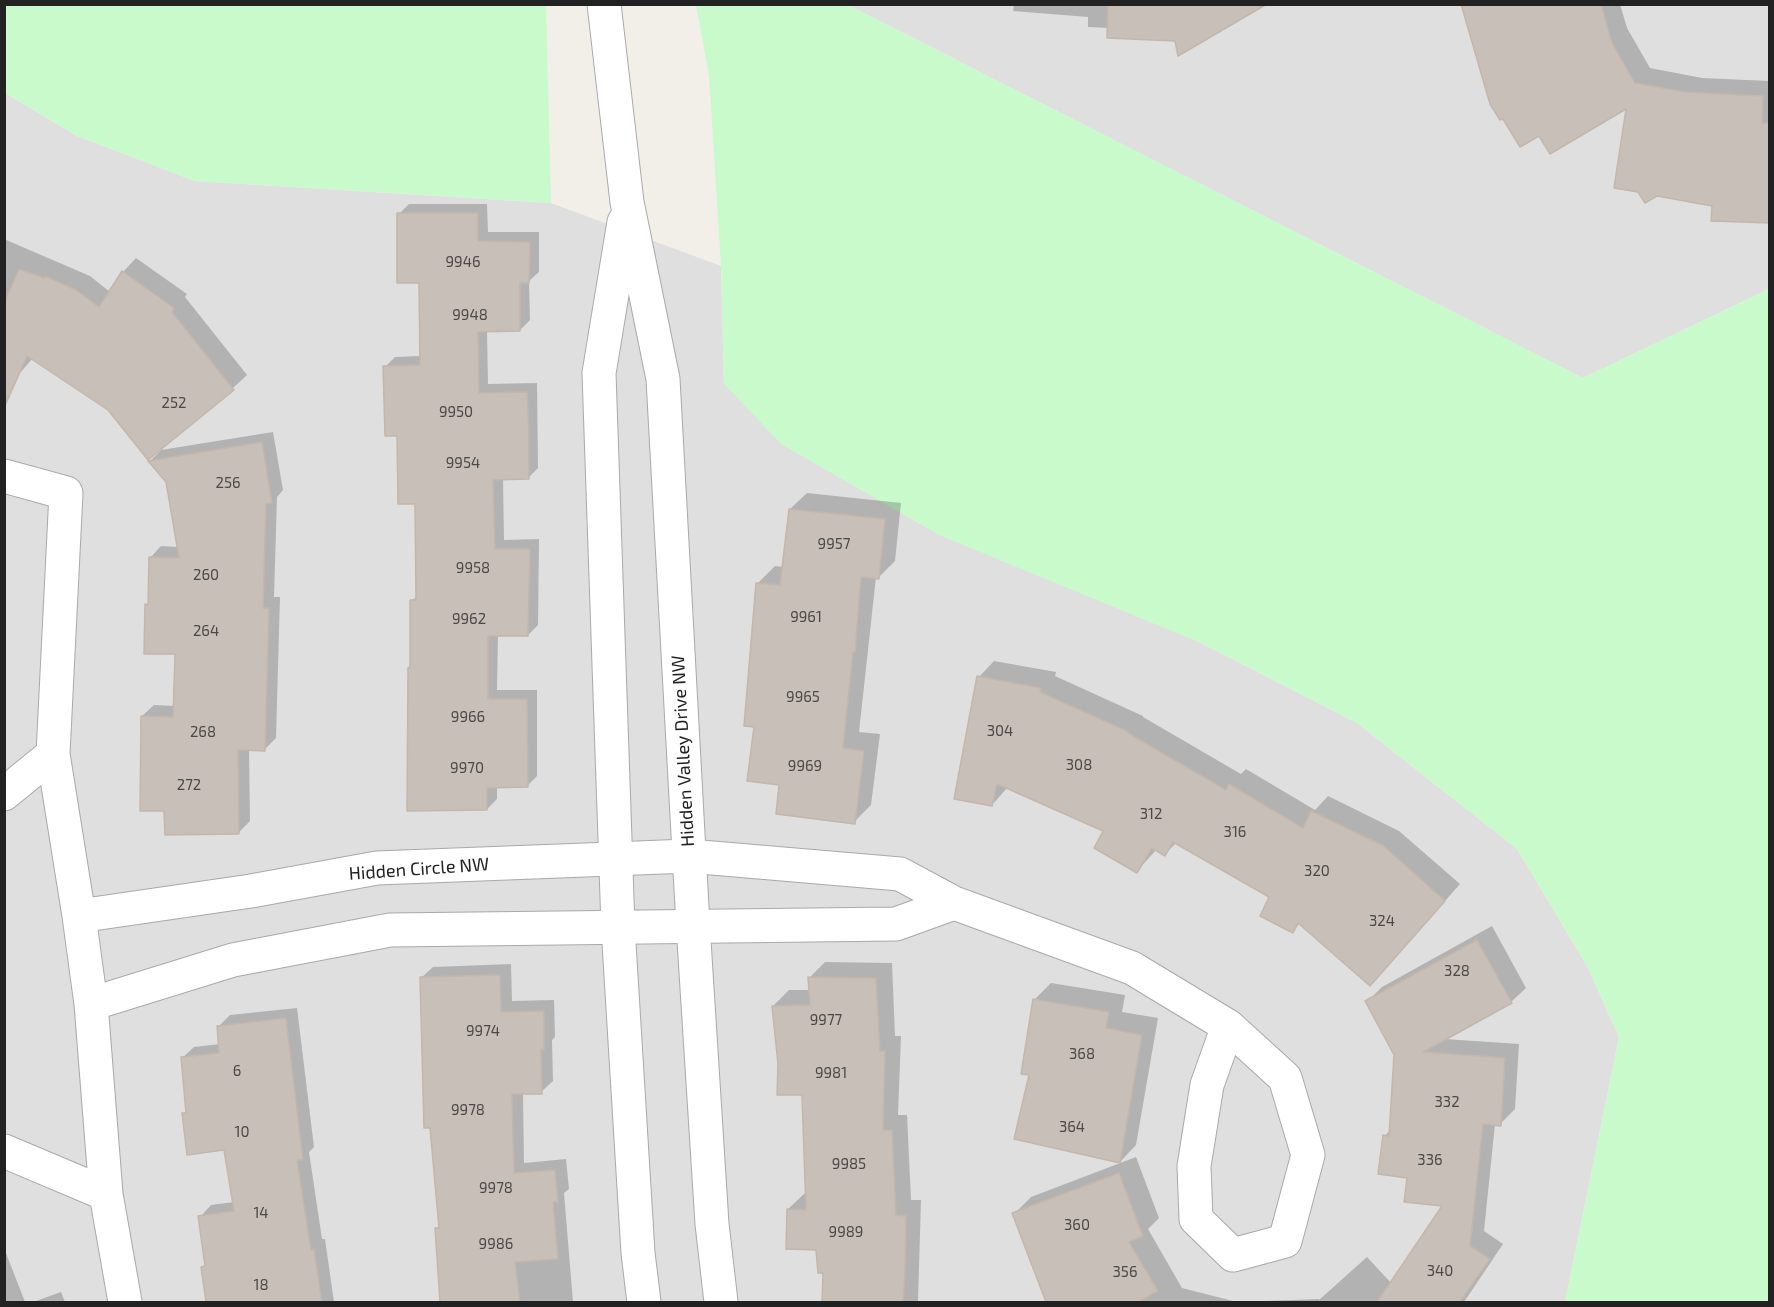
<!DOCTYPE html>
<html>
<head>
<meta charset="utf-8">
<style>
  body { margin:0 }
  #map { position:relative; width:1774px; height:1307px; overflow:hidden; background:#f2efe9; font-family:"Exo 2",sans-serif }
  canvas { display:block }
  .frame { position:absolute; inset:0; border:6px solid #222; pointer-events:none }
</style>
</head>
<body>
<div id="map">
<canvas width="1774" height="1307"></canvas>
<div class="frame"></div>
</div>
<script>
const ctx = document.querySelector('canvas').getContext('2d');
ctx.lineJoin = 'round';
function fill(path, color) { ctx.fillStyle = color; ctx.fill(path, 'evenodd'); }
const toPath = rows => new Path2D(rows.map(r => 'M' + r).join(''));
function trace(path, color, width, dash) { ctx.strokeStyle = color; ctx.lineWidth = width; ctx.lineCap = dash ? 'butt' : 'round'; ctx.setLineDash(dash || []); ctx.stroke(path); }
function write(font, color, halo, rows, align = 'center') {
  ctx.font = font + ' "Exo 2",sans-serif'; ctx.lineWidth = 4.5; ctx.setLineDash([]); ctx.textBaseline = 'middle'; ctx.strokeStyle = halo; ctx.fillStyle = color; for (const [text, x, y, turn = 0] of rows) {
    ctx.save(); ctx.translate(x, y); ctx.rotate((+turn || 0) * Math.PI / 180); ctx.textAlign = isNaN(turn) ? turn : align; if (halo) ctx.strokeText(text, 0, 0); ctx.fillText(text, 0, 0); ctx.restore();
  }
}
fill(toPath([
  [848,5,1769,5,1769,289,1583,378],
  [5,93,77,136,195,181,551,203,721,266,724,384,1201,643,1357,723,1517,849,1587,966,1619,1037,1565,1302,5,1302]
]), '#e0dfdf');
fill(toPath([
  [5,4,546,5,551,203,195,181,77,136,5,93],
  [696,5,848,5,1583,378,1769,289,1769,1302,1565,1302,1619,1037,1587,966,1517,849,1357,723,1201,643,939,535,781,444,724,384,721,266,709,76]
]), '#c8facc');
fill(toPath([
  [1014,4,1257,4,1176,40,1109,28,1088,27,1088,17,1013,11],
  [1462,4,1620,4,1627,28,1650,68,1702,78,1770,81,1770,222,1713,205,1657,195,1628,106],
  [409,204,487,204,488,232,539,232,539,272,529,281,530,320,520,330,487,330,488,384,537,383,538,468,528,478,503,478,504,540,539,539,538,625,528,635,498,634,497,690,537,690,537,776,527,786,497,786,497,799,487,809,411,666,412,601,418,595,416,503,399,434,385,367,395,357,421,356,420,281,399,214],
  [4,239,90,276,110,292,123,272,136,258,187,294,185,297,247,375,233,388,148,458,109,409,33,358,19,374,4,368],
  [273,432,283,490,277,497,274,597,280,597,276,738,264,750,249,749,250,821,238,833,166,809,142,716,154,705,175,706,177,653,147,605,150,602,150,558,161,546,178,547,167,482,150,461,161,450],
  [807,493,901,503,895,561,878,578,876,577,859,732,880,734,871,805,854,822,781,784,756,725,758,583,775,566,784,567,790,509],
  [994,661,1056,672,1055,676,1143,716,1143,717,1241,774,1246,769,1315,810,1328,796,1399,831,1460,884,1386,968,1300,923,1293,931,1271,897,1177,842,1165,854,1157,849,1137,871,1105,830,1008,787,992,805,979,677],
  [1492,926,1526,988,1511,1002,1445,1039,1519,1044,1515,1109,1500,1124,1495,1124,1484,1231,1503,1244,1464,1302,1046,1302,1014,1214,1031,1197,1136,1157,1159,1218,1148,1229,1182,1288,1237,1302,1319,1299,1319,1300,1367,1257,1392,1284,1445,1205,1408,1176,1385,1136,1391,1129,1396,1055,1367,1002,1382,987],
  [825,962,892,963,895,1036,901,1036,898,1115,907,1115,911,1200,921,1200,918,1302,823,1302,825,1272,817,1249,788,1209,804,1194,807,1194,804,1094,780,1064,773,1006,789,990,810,990,809,978],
  [511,964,512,1001,554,1000,555,1037,552,1040,553,1081,541,1092,523,1093,524,1163,566,1159,569,1189,564,1193,573,1302,442,1302,436,1229,440,1225,421,978,433,967],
  [1051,983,1125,995,1122,1012,1158,1018,1136,1145,1120,1162,1034,1000],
  [297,1008,314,1147,309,1152,322,1239,325,1239,334,1302,239,1302,239,1301,208,1302,203,1267,206,1264,200,1217,211,1205,234,1202,225,1149,183,1114,188,1110,182,1058,194,1047,220,1044,218,1027,230,1015],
  [4,1248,25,1302,4,1302],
  [61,1292,65,1302,33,1302]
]), '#0003');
const building = toPath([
  [1108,4,1267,4,1178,56,1175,41,1107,38,1108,4],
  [1461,4,1601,4,1612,43,1635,83,1686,92,1763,96,1762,123,1770,123,1770,223,1711,221,1712,206,1657,196,1645,203,1638,192,1614,188,1626,109,1550,154,1539,136,1520,147,1503,119,1500,120,1490,104,1461,4],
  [397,213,478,213,478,241,530,242,529,283,520,283,520,331,478,332,479,393,527,392,529,431,529,479,493,480,495,549,530,549,528,636,488,636,488,699,527,699,528,787,487,788,487,810,407,811,408,668,410,667,410,600,416,600,415,504,398,504,397,436,385,436,383,366,420,365,419,283,397,283,397,213],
  [19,269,44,278,45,276,76,290,99,307,122,271,174,308,172,312,234,390,148,460,108,410,27,356,4,408,4,303,19,269],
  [262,442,272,503,266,504,263,608,269,608,265,751,238,750,239,834,165,835,164,811,140,811,141,716,173,717,175,654,144,654,145,604,148,605,149,557,179,558,166,482,148,461,262,442],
  [789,509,885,519,879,579,861,577,855,652,853,652,843,748,864,751,855,824,776,814,779,785,747,781,754,727,744,726,756,583,780,585,789,509],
  [977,676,1041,688,1040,692,1129,732,1128,733,1226,790,1229,784,1303,828,1311,811,1384,846,1445,901,1370,986,1298,923,1293,933,1260,916,1269,897,1173,842,1165,856,1152,848,1137,873,1094,848,1103,831,997,784,992,806,954,799,977,676],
  [1477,940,1512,1003,1423,1052,1505,1058,1501,1126,1483,1124,1470,1246,1490,1259,1460,1302,1377,1302,1442,1206,1404,1202,1407,1178,1378,1174,1383,1135,1389,1136,1394,1055,1365,1001,1477,940],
  [500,975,501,1012,544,1011,544,1050,541,1050,542,1094,512,1094,514,1173,555,1170,558,1202,553,1202,558,1259,515,1262,520,1302,440,1302,435,1228,439,1228,430,1128,424,1128,420,977,500,975],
  [808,977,876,978,880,1051,885,1051,883,1130,892,1130,896,1215,906,1216,905,1275,903,1302,822,1302,823,1273,818,1273,816,1250,786,1249,787,1209,806,1210,802,1095,777,1095,778,1064,772,1006,810,1005,808,977],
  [1033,999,1109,1012,1106,1028,1142,1035,1120,1163,1014,1139,1029,1075,1021,1074,1033,999],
  [286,1018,303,1160,297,1160,311,1250,314,1249,322,1302,206,1302,201,1267,205,1266,198,1216,234,1211,224,1150,187,1155,182,1113,186,1113,181,1057,219,1053,217,1026,286,1018],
  [1119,1173,1143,1236,1129,1242,1158,1291,1138,1302,1046,1302,1012,1213,1119,1173]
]);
fill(building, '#c7bfb8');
trace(building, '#c4b6ab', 1.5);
const minor = toPath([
  [4,476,66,493,53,754,79,916,91,1004,106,1194,125,1302],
  [4,794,53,754],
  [79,916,251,891,377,868,689,856,900,874,954,903,1132,968,1228,1026,1285,1078,1308,1155,1285,1241,1233,1255,1196,1219,1194,1166,1207,1085,1228,1026],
  [91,1004,233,960,390,930,896,924,954,903],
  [4,1151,106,1194]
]);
const tertiary = toPath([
  [604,4,627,202,663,379,693,925,712,1224,721,1302],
  [624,222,599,373,618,927,638,1253,644,1302]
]);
trace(minor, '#a9a9a9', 35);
trace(tertiary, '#a9a9a9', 35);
trace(minor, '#fff', 33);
trace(tertiary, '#fff', 33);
write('15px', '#4b4948', null, [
  ["9946",463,262],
  ["9948",470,315],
  ["252",174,403],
  ["9950",456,412],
  ["9954",463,463],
  ["256",228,483],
  ["9957",834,544],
  ["9958",473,568],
  ["260",206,575],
  ["9961",806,617],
  ["9962",469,619],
  ["264",206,631],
  ["9965",803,697],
  ["9966",468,717],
  ["304",1000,731],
  ["268",203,732],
  ["308",1079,765],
  ["9969",805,766],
  ["9970",467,768],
  ["272",189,785],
  ["312",1151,814],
  ["316",1235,832],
  ["320",1317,871],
  ["324",1382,921],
  ["328",1457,971],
  ["9977",826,1020],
  ["9974",483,1031],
  ["368",1082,1054],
  ["6",237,1071],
  ["9981",831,1073],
  ["332",1447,1102],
  ["9978",468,1110],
  ["364",1072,1127],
  ["10",242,1132],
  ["336",1430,1160],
  ["9985",849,1164],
  ["9978",496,1188],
  ["14",261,1213],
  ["360",1077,1225],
  ["9989",846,1232],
  ["9986",496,1244],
  ["340",1440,1271],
  ["356",1125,1272],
  ["18",261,1285]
]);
write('18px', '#222', '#fff', [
  ["Hidden Valley Drive NW",683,751,-93],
  ["Hidden Circle NW",419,869,-4]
]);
</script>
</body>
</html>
